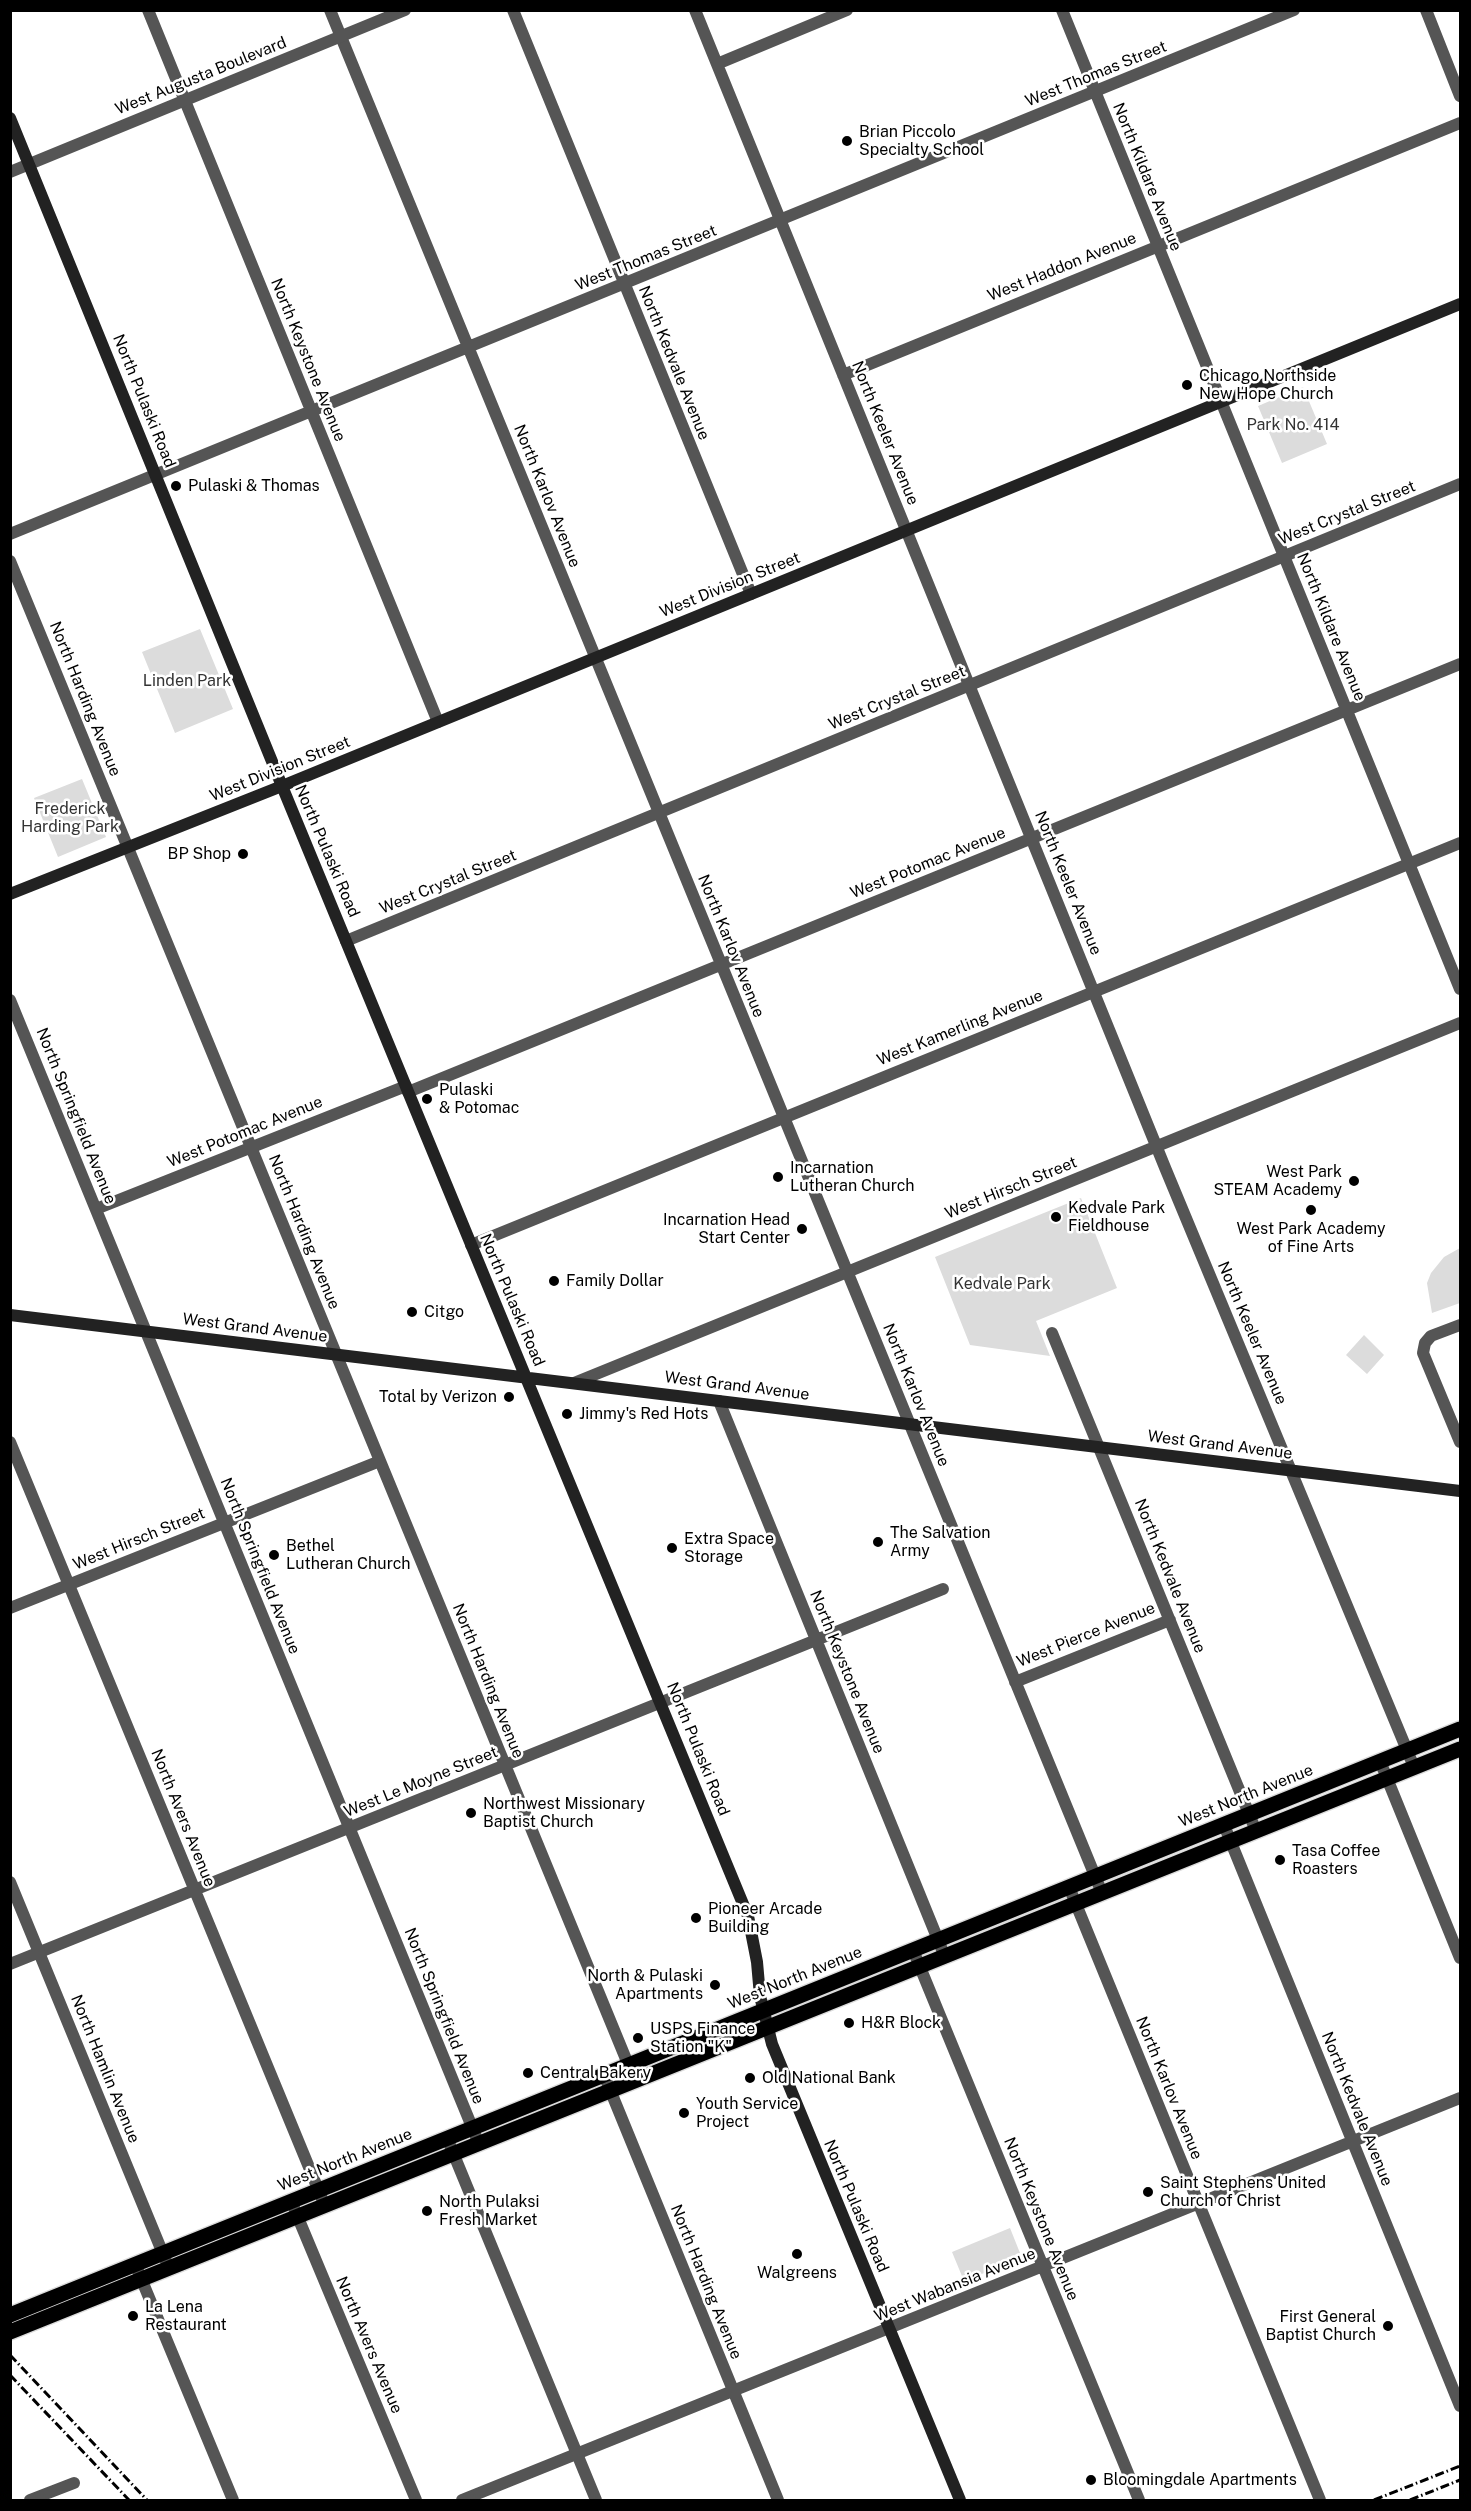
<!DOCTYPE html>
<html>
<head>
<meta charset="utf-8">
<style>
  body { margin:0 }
  #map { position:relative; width:1471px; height:2511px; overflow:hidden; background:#fff; font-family:"Public Sans",sans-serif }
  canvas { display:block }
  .frame { position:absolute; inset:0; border:12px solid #000; pointer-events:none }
</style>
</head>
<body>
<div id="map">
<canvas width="1471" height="2511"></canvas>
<div class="frame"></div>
</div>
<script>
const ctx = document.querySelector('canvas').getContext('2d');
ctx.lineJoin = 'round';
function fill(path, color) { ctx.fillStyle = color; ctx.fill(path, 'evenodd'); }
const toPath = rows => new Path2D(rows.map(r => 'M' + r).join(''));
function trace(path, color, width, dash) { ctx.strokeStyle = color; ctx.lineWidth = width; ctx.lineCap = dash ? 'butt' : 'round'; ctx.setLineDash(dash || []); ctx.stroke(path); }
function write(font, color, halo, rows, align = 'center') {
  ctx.font = font + ' "Public Sans",sans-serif'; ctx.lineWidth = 5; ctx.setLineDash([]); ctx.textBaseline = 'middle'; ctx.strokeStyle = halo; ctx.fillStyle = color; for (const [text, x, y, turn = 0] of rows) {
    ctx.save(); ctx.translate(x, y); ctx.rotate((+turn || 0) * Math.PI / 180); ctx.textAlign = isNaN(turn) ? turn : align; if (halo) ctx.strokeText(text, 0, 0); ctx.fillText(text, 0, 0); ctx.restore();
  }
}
fill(toPath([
  [1303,387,1327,444,1282,463,1258,406],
  [200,629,233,709,175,733,142,652],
  [82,779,106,837,58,857,34,798],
  [1081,1198,1117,1288,1036,1321,1050,1356,970,1345,935,1257],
  [1460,1248,1460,1303,1432,1313,1427,1283,1431,1273,1444,1257],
  [1364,1335,1384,1355,1367,1374,1346,1355],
  [1010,2228,1022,2258,964,2281,952,2252]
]), '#dcdcdc');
const primary = toPath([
  [10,2315,1460,1729],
  [10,2332,1460,1749]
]);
trace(primary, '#dbdbdb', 18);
trace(toPath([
  [148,10,438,722],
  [330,10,1102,1893],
  [513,10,751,594],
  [695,10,1166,1170,1414,1767],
  [1062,10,1460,989],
  [717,64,847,10],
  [843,375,1460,123],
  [10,534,1294,10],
  [10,561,635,2081],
  [346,941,1460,484],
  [10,1000,479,2144],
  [408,1092,1460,664],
  [96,1209,406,1086],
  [471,1245,1460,843],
  [1460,1325,1431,1336,1425,1343,1423,1353,1460,1442],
  [1052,1333,1256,1831],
  [574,1383,1460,1023],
  [719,1401,945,1957],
  [10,1442,325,2206],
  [10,1608,380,1461],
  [1015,1682,1170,1620],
  [1380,1761,1460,1958],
  [1224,1825,1460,2406],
  [1069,1887,1320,2500],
  [913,1950,1139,2500],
  [10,1964,943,1589],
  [604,2075,778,2500],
  [447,2138,596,2500],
  [294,2208,416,2500],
  [138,2271,233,2500],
  [30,2500,74,2483],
  [462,2500,1460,2098]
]), '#555', 12);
trace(toPath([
  [1426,10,1460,96],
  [10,172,405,10],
  [10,1882,166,2261]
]), '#555', 12);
trace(toPath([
  [10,118,282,786,748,1916,757,1962,760,1996,772,2044,960,2500],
  [10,894,282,786,1460,304],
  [10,1315,1460,1491]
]), '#222', 12);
trace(primary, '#000', 15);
trace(toPath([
  [10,2355,147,2500],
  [10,2375,129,2500],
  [1374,2500,1460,2466],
  [1410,2500,1460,2480]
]), '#000', 3, [9, 3, 1.5, 3]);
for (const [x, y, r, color] of [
  [847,141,6,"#000"],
  [1187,385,6,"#000"],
  [176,486,6,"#000"],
  [243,854,6,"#000"],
  [427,1099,6,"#000"],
  [778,1177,6,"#000"],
  [1354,1181,6,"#000"],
  [1311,1210,6,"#000"],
  [1056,1217,6,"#000"],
  [802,1229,6,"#000"],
  [554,1281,6,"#000"],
  [412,1312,6,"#000"],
  [509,1397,6,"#000"],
  [567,1414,6,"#000"],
  [878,1542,6,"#000"],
  [672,1548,6,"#000"],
  [274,1555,6,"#000"],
  [471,1813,6,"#000"],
  [1280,1860,6,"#000"],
  [696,1918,6,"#000"],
  [715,1985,6,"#000"],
  [849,2023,6,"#000"],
  [638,2038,6,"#000"],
  [528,2073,6,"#000"],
  [750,2078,6,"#000"],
  [684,2113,6,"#000"],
  [1148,2192,6,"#000"],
  [427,2211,6,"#000"],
  [797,2254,6,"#000"],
  [133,2316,6,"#000"],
  [1388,2326,6,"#000"],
  [1091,2480,6,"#000"]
]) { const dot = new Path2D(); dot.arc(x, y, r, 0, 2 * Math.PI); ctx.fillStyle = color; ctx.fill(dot); trace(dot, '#fff', 2); }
write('16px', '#000', '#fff', [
  ["West Thomas Street",1096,74,-22],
  ["West Augusta Boulevard",201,76,-22],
  ["North Kildare Avenue",1147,177,68],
  ["West Thomas Street",646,258,-22],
  ["West Haddon Avenue",1062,267,-22],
  ["North Keystone Avenue",308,360,68],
  ["North Kedvale Avenue",674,363,68],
  ["North Pulaski Road",144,401,68],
  ["North Keeler Avenue",885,433,68],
  ["North Karlov Avenue",547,496,68],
  ["West Crystal Street",1347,513,-22],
  ["West Division Street",730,585,-22],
  ["North Kildare Avenue",1331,627,68],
  ["West Crystal Street",897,698,-22],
  ["North Harding Avenue",85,699,68],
  ["West Division Street",280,769,-22],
  ["North Pulaski Road",327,851,67],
  ["West Potomac Avenue",928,863,-22],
  ["West Crystal Street",448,882,-22],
  ["North Keeler Avenue",1068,883,68],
  ["North Karlov Avenue",731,946,68],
  ["West Kamerling Avenue",960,1028,-22],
  ["North Springfield Avenue",76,1116,68],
  ["West Potomac Avenue",245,1132,-22],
  ["West Hirsch Street",1011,1188,-22],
  ["North Harding Avenue",304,1232,68],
  ["North Pulaski Road",512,1300,67],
  ["West Grand Avenue",255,1328,7],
  ["North Keeler Avenue",1252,1333,67],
  ["West Grand Avenue",737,1386,7],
  ["North Karlov Avenue",916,1395,68],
  ["West Grand Avenue",1220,1445,7],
  ["West Hirsch Street",139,1539,-22],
  ["North Springfield Avenue",260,1566,68],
  ["North Kedvale Avenue",1170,1576,68],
  ["West Pierce Avenue",1086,1635,-22],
  ["North Keystone Avenue",847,1672,68],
  ["North Harding Avenue",488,1681,68],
  ["North Pulaski Road",698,1749,68],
  ["West Le Moyne Street",421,1782,-22],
  ["West North Avenue",1246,1796,-22],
  ["North Avers Avenue",183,1818,68],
  ["West North Avenue",795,1978,-22],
  ["North Springfield Avenue",444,2016,68],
  ["North Hamlin Avenue",105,2069,68],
  ["North Karlov Avenue",1169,2088,68],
  ["North Kedvale Avenue",1357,2109,68],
  ["West North Avenue",345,2160,-22],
  ["North Pulaski Road",856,2206,67],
  ["North Keystone Avenue",1041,2219,68],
  ["North Harding Avenue",706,2282,68],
  ["West Wabansia Avenue",955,2285,-22],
  ["North Avers Avenue",369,2345,67]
]);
write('16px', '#000', '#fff', [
  ["Brian Piccolo",859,132],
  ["Specialty School",859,150],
  ["Chicago Northside",1199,376],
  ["New Hope Church",1199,394],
  ["Pulaski & Thomas",188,486],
  ["BP Shop",231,854,"right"],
  ["Pulaski",439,1090],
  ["& Potomac",439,1108],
  ["Incarnation",790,1168],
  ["Lutheran Church",790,1186],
  ["West Park",1342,1172,"right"],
  ["STEAM Academy",1342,1190,"right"],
  ["Kedvale Park",1068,1208],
  ["Fieldhouse",1068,1226],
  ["Incarnation Head",790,1220,"right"],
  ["Start Center",790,1238,"right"],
  ["West Park Academy",1311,1229,"center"],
  ["of Fine Arts",1311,1247,"center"],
  ["Family Dollar",566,1281],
  ["Citgo",424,1312],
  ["Total by Verizon",497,1397,"right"],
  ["Jimmy's Red Hots",579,1414],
  ["The Salvation",890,1533],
  ["Army",890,1551],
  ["Extra Space",684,1539],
  ["Storage",684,1557],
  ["Bethel",286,1546],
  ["Lutheran Church",286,1564],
  ["Northwest Missionary",483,1804],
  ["Baptist Church",483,1822],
  ["Tasa Coffee",1292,1851],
  ["Roasters",1292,1869],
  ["Pioneer Arcade",708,1909],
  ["Building",708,1927],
  ["North & Pulaski",703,1976,"right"],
  ["Apartments",703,1994,"right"],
  ["H&R Block",861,2023],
  ["USPS Finance",650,2029],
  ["Station \"K\"",650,2047],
  ["Central Bakery",540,2073],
  ["Old National Bank",762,2078],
  ["Youth Service",696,2104],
  ["Project",696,2122],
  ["Saint Stephens United",1160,2183],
  ["Church of Christ",1160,2201],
  ["North Pulaksi",439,2202],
  ["Fresh Market",439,2220],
  ["Walgreens",797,2273,"center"],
  ["La Lena",145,2307],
  ["Restaurant",145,2325],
  ["First General",1376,2317,"right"],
  ["Baptist Church",1376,2335,"right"],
  ["Bloomingdale Apartments",1103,2480]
], 'left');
write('16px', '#333', '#fff', [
  ["Park No. 414",1293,425],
  ["Linden Park",187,681],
  ["Frederick",70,809],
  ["Harding Park",70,827],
  ["Kedvale Park",1002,1284]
]);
</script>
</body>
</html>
